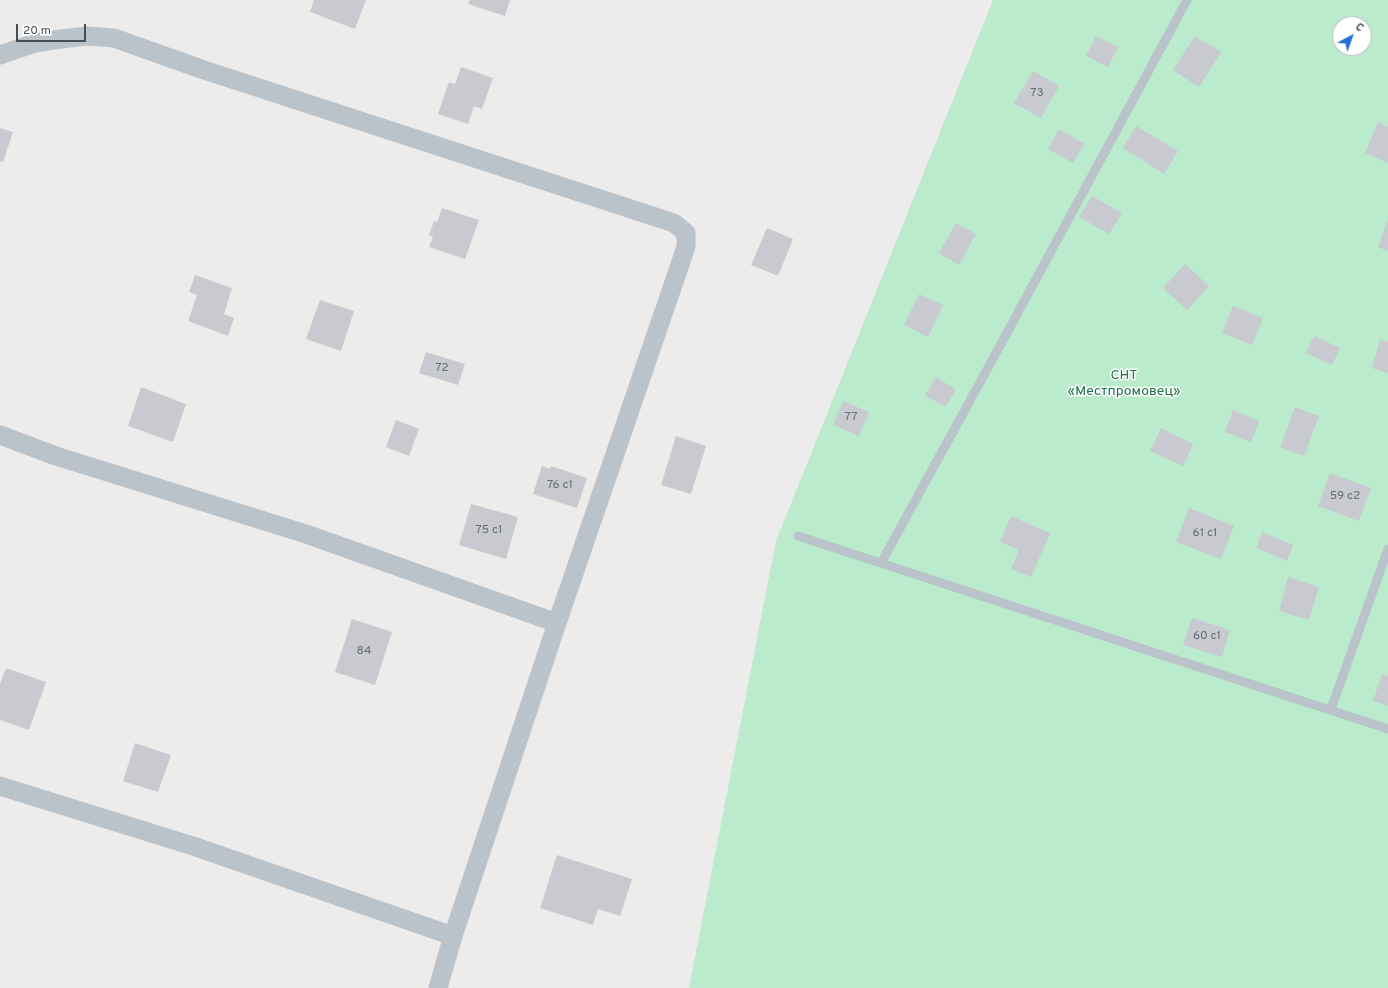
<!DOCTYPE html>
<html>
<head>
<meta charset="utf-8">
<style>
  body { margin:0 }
  #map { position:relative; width:1388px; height:988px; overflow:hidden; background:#eeebeb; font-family:Overpass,sans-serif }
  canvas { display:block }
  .north { position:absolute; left:1332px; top:16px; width:40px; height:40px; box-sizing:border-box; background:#fff; border:1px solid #b5b8bc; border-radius:50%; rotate:41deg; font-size:11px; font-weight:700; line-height:16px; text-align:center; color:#454e57 }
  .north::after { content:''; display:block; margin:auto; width:14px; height:18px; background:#226fd1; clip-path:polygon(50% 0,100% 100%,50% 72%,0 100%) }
  .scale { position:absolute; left:16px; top:24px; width:70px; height:18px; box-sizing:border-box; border:2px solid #454e57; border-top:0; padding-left:5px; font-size:12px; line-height:14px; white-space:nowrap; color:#454e57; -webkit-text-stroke:3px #fff; paint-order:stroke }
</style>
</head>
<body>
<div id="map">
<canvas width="1388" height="988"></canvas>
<div class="north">С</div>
<div class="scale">20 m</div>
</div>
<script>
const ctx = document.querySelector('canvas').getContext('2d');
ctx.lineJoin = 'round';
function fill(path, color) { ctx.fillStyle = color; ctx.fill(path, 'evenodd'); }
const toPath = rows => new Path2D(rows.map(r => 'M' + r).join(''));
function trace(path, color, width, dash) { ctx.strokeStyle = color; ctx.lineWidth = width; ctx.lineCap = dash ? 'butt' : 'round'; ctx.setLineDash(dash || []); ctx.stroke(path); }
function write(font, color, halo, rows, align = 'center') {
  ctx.font = font + ' Overpass,sans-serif'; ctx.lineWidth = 3; ctx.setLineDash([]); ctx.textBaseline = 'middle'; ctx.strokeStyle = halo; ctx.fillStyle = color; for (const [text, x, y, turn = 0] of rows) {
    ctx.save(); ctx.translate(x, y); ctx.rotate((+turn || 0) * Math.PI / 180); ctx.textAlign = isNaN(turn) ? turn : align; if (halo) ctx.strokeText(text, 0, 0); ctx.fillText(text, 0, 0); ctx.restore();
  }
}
fill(toPath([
  [993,0,1388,0,1388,988,689,988,776,541],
  [1340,24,1364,24,1364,48,1340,48]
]), '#baebcd');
fill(toPath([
  [314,0,366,0,355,29,310,12],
  [470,0,510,0,505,16,468,4],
  [1096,36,1118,47,1108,67,1086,56],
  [1195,36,1221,52,1199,87,1173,70],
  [461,67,493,78,482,109,474,106,468,124,438,114,449,82,455,84],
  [1033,71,1059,86,1041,118,1014,103],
  [1378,122,1388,127,1388,163,1365,153],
  [1136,126,1178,151,1164,174,1123,148],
  [0,128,13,132,3,162,0,161],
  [1059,129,1084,144,1073,163,1048,149],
  [1092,196,1122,213,1109,234,1079,217],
  [442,208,479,220,465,259,429,247,433,237,429,235,434,221,437,222],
  [1388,220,1388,251,1378,247],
  [956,223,976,234,959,265,939,253],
  [767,228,793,239,778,276,751,265],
  [1185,264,1209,286,1187,310,1163,288],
  [195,275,232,288,224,314,234,318,228,336,188,321,197,295,189,292],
  [919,294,943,305,928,337,904,325],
  [320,300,354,311,341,351,306,339],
  [1233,306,1263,318,1252,345,1222,333],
  [1314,336,1340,348,1332,365,1306,353],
  [1380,340,1388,342,1388,373,1372,368],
  [426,352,465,364,458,385,419,373],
  [936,377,956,390,945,407,925,395],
  [141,387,186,404,173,442,128,426],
  [843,401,869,412,859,436,833,425],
  [1295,407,1319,416,1304,456,1280,447],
  [1233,410,1259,421,1251,442,1225,432],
  [396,420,419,429,409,456,386,447],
  [1161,428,1193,444,1183,466,1150,451],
  [676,436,706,446,691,494,661,485],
  [542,466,550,469,551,466,587,478,577,508,533,494],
  [1330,473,1371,488,1359,521,1318,506],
  [471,504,518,517,506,559,459,545],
  [1189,508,1234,526,1221,559,1176,542],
  [1011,516,1050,533,1031,577,1011,569,1019,550,1000,542],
  [1262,532,1293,545,1287,561,1256,548],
  [1288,577,1319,587,1309,620,1279,611],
  [1192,618,1230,630,1222,657,1183,645],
  [352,619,392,632,375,685,335,672],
  [6,668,46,682,29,730,0,720,0,684],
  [1382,674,1388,676,1388,706,1373,701],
  [135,743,171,755,158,792,123,781],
  [557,855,632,879,620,916,598,909,593,925,540,908]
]), '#c8cad0');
trace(toPath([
  [798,536,1388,729],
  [881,563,995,355,1187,0],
  [1331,709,1388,549]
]), '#bac3ca', 9);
trace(toPath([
  [0,55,35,43,61,39,87,36,114,38,204,70,674,223,686,233,686,247,557,623,453,936,438,988],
  [0,435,56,456,306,534,557,623],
  [0,786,193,846,453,936]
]), '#bac3ca', 19);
write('12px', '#666d75', null, [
  ["73",1037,94],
  ["72",442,369],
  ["77",851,418],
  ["76 с1",560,486],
  ["59 с2",1345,497],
  ["75 с1",489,531],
  ["61 с1",1205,534],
  ["60 с1",1207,637],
  ["84",364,652]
]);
write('14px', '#1b7347', '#fff', [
  ["СНТ",1124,376],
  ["«Местпромовец»",1124,392]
]);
</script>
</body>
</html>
